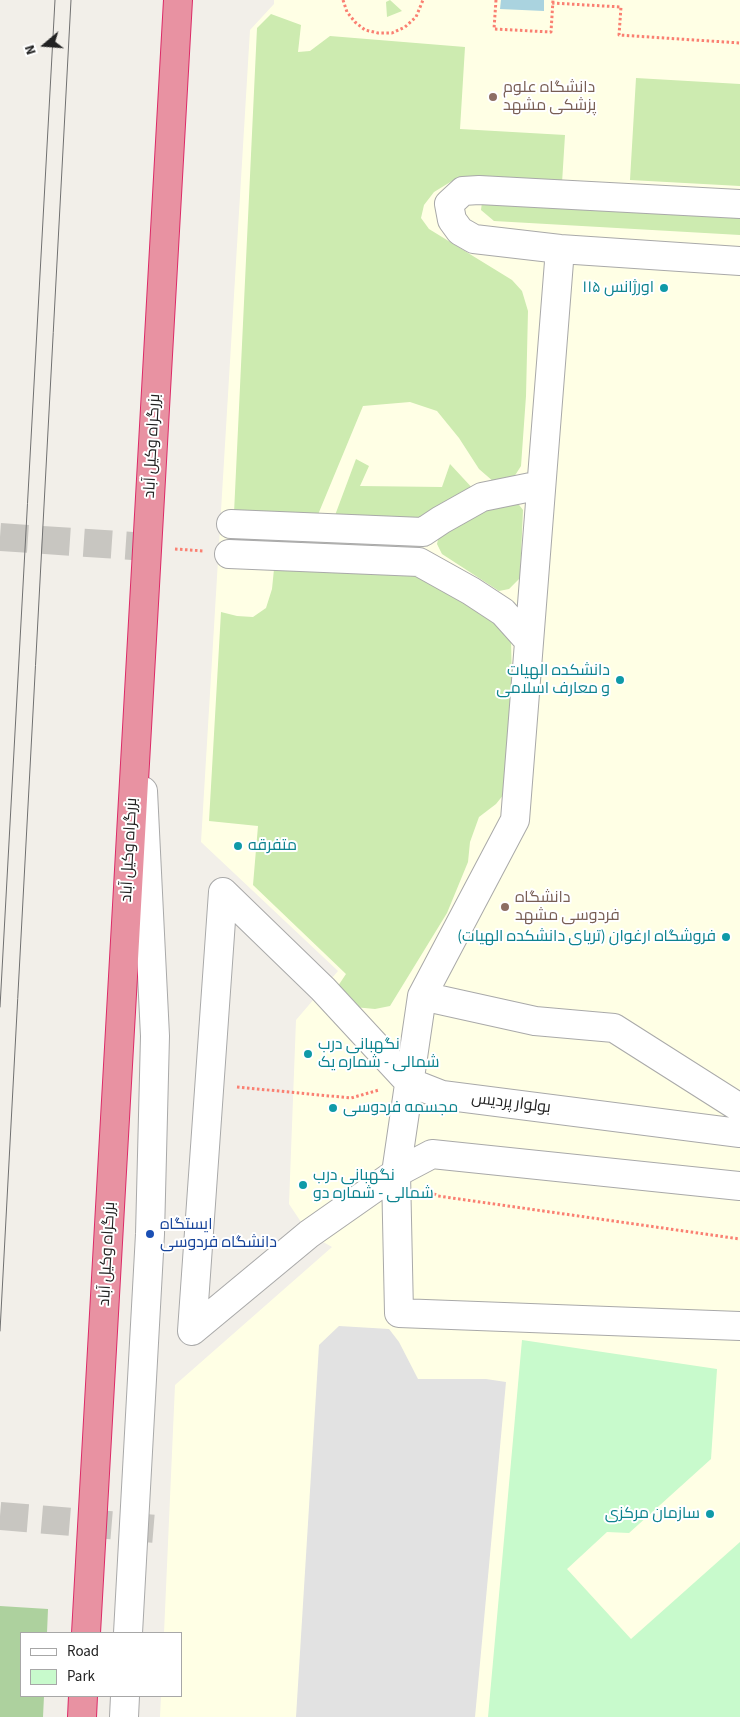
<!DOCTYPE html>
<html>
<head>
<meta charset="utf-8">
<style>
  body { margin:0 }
  #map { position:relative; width:740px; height:1717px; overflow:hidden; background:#f2efe9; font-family:"Source Sans 3",sans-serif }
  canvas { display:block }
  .legend { position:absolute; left:20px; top:1632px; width:162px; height:65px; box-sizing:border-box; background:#fff; border:1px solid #a7a7a7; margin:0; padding:6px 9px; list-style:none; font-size:15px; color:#222 }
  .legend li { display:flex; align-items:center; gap:10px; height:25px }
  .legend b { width:25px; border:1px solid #a7a7a7 }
  .north { position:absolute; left:20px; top:20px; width:50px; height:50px; -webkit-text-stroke:4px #fff; paint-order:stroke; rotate:252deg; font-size:14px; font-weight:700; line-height:20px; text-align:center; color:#222 }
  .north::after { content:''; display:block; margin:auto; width:18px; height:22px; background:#222; clip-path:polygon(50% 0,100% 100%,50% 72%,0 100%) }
</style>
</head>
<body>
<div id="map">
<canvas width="740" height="1717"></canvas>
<ul class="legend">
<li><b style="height:6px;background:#fff"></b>Road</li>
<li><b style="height:14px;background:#c8facc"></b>Park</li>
</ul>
<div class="north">N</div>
</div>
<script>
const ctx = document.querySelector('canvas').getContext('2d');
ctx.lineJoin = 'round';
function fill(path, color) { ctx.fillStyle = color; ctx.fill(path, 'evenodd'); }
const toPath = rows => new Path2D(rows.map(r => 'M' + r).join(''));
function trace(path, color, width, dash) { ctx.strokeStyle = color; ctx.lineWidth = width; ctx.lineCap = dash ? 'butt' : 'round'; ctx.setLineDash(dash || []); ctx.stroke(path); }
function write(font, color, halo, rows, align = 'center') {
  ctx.font = font + ' "Source Sans 3",Cairo,sans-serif'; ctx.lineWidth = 4; ctx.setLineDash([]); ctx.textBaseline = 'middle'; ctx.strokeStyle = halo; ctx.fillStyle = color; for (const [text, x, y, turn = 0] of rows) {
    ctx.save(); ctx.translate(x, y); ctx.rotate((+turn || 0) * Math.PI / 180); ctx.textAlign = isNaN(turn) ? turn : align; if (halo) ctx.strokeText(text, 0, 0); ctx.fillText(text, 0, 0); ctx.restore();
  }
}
fill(toPath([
  [274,0,740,0,740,1717,160,1717,161,1696,181,1696,181,1633,164,1633,175,1385,332,1247,309,1234,289,1204,296,1020,338,971,201,842,250,30,274,4]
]), '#ffffe5');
fill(toPath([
  [390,0,402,11,387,17,386,2],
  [271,14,301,25,298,52,310,51,330,36,465,47,460,129,565,135,562,183,473,180,452,181,434,192,424,205,421,218,429,229,512,280,522,291,528,311,526,396,521,466,512,480,494,482,479,469,459,438,437,411,410,402,363,406,317,517,234,513,257,28],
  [636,78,740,84,740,186,630,180],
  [482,202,740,216,740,235,494,221,481,210],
  [356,459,369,466,360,486,442,487,450,464,475,491,425,523,334,518],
  [516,501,523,510,520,578,509,589,499,591,442,554,437,544,439,535,474,513],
  [274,569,395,571,432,578,506,625,511,640,512,684,504,794,496,804,479,817,470,842,468,862,447,913,390,1006,375,1009,354,1007,336,989,346,974,253,885,258,826,209,821,221,612,237,616,253,617,266,608,272,589]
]), '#cdebb0');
fill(toPath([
  [0,1606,48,1609,47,1633,21,1633,21,1696,44,1696,43,1717,0,1717]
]), '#add19e');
fill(toPath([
  [522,1340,717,1369,711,1459,629,1533,607,1532,567,1569,631,1639,740,1542,740,1717,488,1717]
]), '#c8facc');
fill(toPath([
  [339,1326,389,1329,399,1342,418,1379,486,1379,506,1382,475,1717,296,1717,319,1345]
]), '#e2e2e2');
fill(toPath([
  [501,0,544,0,544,11,500,9]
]), '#aad3df');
trace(toPath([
  [0,537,162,548],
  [0,1516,156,1529]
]), '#c8c6c1', 28, [28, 14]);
const minor = toPath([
  [740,204,479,190,463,191,449,204,452,220,460,231,474,239,560,249,740,261],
  [560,249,515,820,422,996,396,1173,399,1313,740,1326],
  [231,524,423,532,441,520,482,497,541,485],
  [229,554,419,562,471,591,503,612,529,641],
  [422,996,535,1021,614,1028,740,1108],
  [740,1133,442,1095,409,1082,323,989,223,892,192,1331,309,1234,396,1173,432,1154,740,1186],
  [128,1633,150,1234,155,1036,143,791],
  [124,1717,125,1696]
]);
const highway = toPath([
  [86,1633,178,0],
  [82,1717,83,1696]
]);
trace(minor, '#a9a9a9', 30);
trace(highway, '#dc2a67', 30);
trace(toPath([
  [343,0,347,12,355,22,365,30,378,33,392,33,405,27,416,17,423,0],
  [496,0,494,29,551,32,553,0],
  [552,3,621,7,619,35,740,43],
  [175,549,204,551],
  [237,1087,351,1098,379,1090],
  [425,1189,438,1196,740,1239]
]), '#fa8072', 3, [2.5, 2.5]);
trace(minor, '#fff', 28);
trace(highway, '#e892a2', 28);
trace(toPath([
  [0,1007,55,0],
  [0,1331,71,0]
]), '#707070', 1);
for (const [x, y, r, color] of [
  [493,97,5,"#8d6e63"],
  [664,288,5,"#0f9aa8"],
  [620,680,5,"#0f9aa8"],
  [238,846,5,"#0f9aa8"],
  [505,907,5,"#8d6e63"],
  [726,937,5,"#0f9aa8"],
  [308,1054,5,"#0f9aa8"],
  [333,1108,5,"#0f9aa8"],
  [303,1185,5,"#0f9aa8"],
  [150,1234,5,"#1a4fb4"],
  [710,1514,5,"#0f9aa8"]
]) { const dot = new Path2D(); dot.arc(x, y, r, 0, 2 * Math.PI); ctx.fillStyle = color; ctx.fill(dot); trace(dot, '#fff', 2); }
write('16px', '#785e54', '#fff', [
  ["دانشگاه علوم",503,88],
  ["پزشکی مشهد",503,106],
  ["دانشگاه",515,898],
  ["فردوسی مشهد",515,916]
], 'left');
write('16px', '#0d838f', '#fff', [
  ["اورژانس ۱۱۵",654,288],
  ["دانشکده الهیات",610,671],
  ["و معارف اسلامی",610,689],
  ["متفرقه",248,846,"left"],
  ["فروشگاه ارغوان (تریای دانشکده الهیات)",716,937],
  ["نگهبانی درب",318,1045,"left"],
  ["شمالی - شماره یک",318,1063,"left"],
  ["مجسمه فردوسی",343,1108,"left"],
  ["نگهبانی درب",313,1176,"left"],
  ["شمالی - شماره دو",313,1194,"left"],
  ["سازمان مرکزی",700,1514]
], 'right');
write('16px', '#222', '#fff', [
  ["بزرگراه وکیل آباد",153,446,-87],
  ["بزرگراه وکیل آباد",130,850,-87],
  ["بولوار پردیس",511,1104,7],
  ["بزرگراه وکیل آباد",108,1254,-87]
]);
write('16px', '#164399', '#fff', [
  ["ایستگاه",160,1225],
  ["دانشگاه فردوسی",160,1243]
], 'left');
</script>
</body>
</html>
